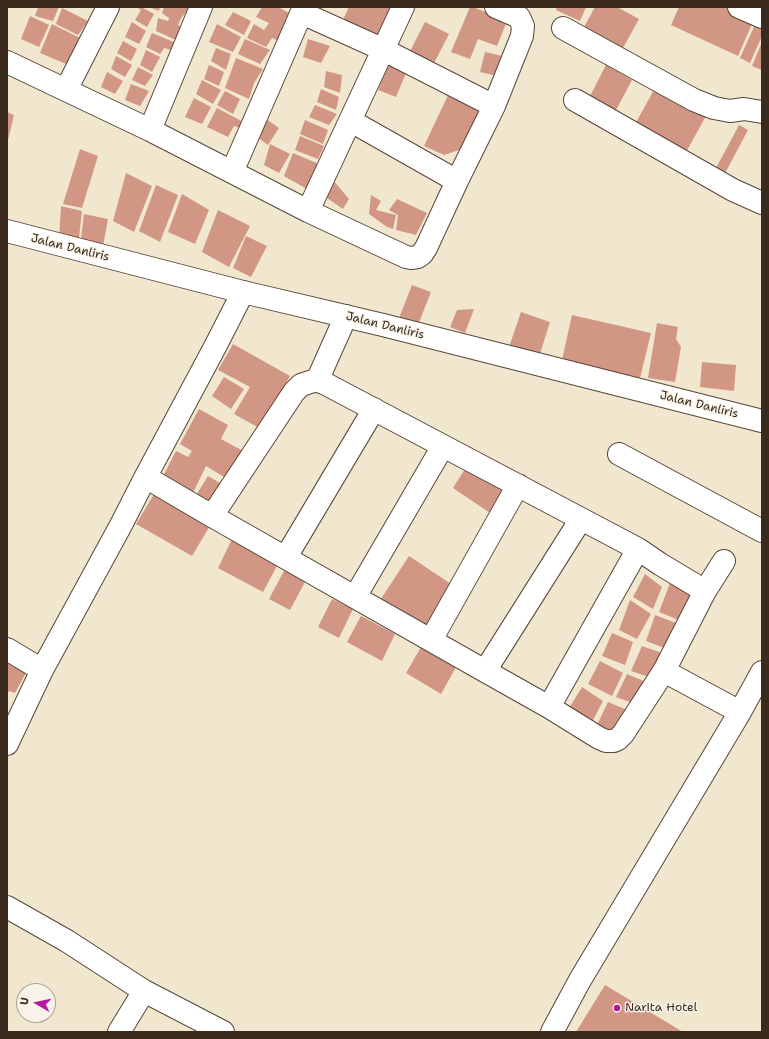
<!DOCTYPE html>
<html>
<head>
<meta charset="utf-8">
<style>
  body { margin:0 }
  #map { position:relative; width:769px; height:1039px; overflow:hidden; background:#f1e7cf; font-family:"Shantell Sans",sans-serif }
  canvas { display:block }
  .frame { position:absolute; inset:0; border:8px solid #3b2a1e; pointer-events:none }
  .north { position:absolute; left:16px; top:983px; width:40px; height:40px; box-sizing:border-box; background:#f7f3e8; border:1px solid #aca397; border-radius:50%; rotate:279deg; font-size:11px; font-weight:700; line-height:16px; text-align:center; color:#3b2a1e }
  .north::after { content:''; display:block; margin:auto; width:14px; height:18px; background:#b5179e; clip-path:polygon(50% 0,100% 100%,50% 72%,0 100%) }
</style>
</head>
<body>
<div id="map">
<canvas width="769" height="1039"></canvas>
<div class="frame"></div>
<div class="north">U</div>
</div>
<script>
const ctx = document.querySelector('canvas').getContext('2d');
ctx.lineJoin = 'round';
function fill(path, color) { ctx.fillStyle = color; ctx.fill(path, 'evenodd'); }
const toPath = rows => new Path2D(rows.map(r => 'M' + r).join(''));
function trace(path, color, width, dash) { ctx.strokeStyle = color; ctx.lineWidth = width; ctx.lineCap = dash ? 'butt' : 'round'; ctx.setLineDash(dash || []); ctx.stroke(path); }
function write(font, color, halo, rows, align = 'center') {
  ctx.font = font + ' "Shantell Sans",sans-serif'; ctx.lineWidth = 3; ctx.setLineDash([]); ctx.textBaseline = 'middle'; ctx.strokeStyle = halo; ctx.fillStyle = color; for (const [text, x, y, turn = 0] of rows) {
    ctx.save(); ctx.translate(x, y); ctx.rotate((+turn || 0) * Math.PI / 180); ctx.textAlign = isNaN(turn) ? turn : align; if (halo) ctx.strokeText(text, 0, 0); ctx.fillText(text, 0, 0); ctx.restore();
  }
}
fill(toPath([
  [38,7,59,7,53,21,35,16],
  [136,7,144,7,143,8,154,14,147,27,135,20,141,10],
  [149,7,160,7,159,11],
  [164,7,190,8,181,18,178,25,190,31,176,40,156,31,158,18,168,21,169,18,162,13],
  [262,7,278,7,291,14,279,41,272,38,266,47,247,38,254,24,264,30,269,23,256,17],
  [349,7,395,7,380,40,342,22],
  [470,7,473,7,507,21,497,46,478,39,470,59,451,52],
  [557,7,586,7,580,21,556,10],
  [595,7,617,7,639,19,623,48,584,27],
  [679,7,734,7,755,17,738,56,671,25],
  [62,8,88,21,78,35,56,24],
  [233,12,251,21,244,35,225,25],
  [30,16,49,25,39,47,21,39],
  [758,18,762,19,762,36,750,63,740,58],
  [132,22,146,31,139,44,125,37],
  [425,22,449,34,431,69,407,57],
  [52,24,80,38,66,64,40,53],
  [217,24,241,37,233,52,209,42],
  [152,33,176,43,175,51,164,48,160,54,146,47],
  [245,39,270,50,260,64,238,54],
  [308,39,330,46,321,63,303,57],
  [123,41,137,49,131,61,117,53],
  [762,42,762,70,752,66],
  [216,48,231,54,226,70,211,61],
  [146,50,160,57,152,72,140,65],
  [485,52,506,57,501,77,480,72],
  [116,56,132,65,125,77,111,69],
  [236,58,263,69,254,83,249,99,225,88],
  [391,59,409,66,396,97,378,90],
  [209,65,224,72,219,86,204,79],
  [606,65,632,80,616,110,590,96],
  [138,67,153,75,145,86,132,80],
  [326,71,342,75,340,93,324,87],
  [107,72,123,81,115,94,101,87],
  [202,80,221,90,213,104,196,94],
  [131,84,149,91,140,106,125,100],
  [655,88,706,116,685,154,634,126],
  [321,89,339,97,336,110,317,102],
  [225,91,240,99,233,114,217,105],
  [450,91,486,107,468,147,444,155,424,146],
  [194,98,211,107,202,124,185,117],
  [315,105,337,114,329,125,309,117],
  [217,108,247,124,243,129,234,126,228,137,207,127],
  [7,112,14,115,8,140,7,140],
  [266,119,279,128,268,145,257,137],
  [305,120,328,130,323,144,300,134],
  [739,125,748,130,723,177,715,170],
  [300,136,324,146,318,159,295,150],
  [270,144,290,154,279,173,264,165],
  [80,149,98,156,82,208,63,204],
  [293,153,326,167,307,189,284,176],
  [126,173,152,186,134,232,113,221],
  [333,180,349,199,343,209,327,198],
  [156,185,178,195,160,242,139,231],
  [182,194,209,210,195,244,168,232],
  [371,195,381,201,376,210,396,215,393,229,387,227,369,214],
  [397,199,427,213,416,235,396,230,398,215,389,210],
  [61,206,82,211,78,246,59,241],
  [218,210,250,226,229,267,202,252],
  [84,214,108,219,103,246,81,239],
  [246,236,267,246,251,277,233,268],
  [412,285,431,292,418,325,399,318],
  [474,309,465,333,450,327,457,310],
  [521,312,550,322,539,357,509,347],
  [572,315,651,333,640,378,562,360],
  [657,323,678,327,676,339,681,347,675,382,648,378],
  [233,344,290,376,261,429,234,414,250,387,218,370],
  [702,362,736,365,734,391,700,387],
  [224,377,244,389,231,409,212,396],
  [199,409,228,425,221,439,245,452,229,480,206,466,192,495,161,480,176,451,188,457,192,451,180,444],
  [468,464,508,491,493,515,453,488],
  [208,476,225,486,212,507,195,497],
  [156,491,211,524,192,556,136,524],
  [233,537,279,562,263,592,218,568],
  [409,556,454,586,425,632,379,602],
  [285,569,306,580,290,610,269,599],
  [645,574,662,587,653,609,633,597],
  [670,583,695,591,681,621,659,612],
  [332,599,353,609,339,638,318,627],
  [630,600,651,614,637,639,619,630],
  [655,615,681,625,670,650,646,641],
  [361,616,395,634,382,661,347,642],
  [612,633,633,642,625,665,602,656],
  [642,646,662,653,649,677,631,671],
  [421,647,456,667,441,694,406,673],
  [9,661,27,671,15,693,9,691,7,695,7,664],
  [600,661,623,673,612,696,588,684],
  [627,674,646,682,635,704,616,697],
  [582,687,603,701,592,722,568,710],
  [608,702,632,712,615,738,596,727],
  [605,985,683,1032,576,1032]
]), '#d19784');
const minor = toPath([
  [739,7,762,17],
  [302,13,384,50,494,106],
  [563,28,694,100,714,108,730,111,744,109,762,112],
  [7,62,150,130,308,211,406,257,411,258,418,257,422,254,426,248,457,181,494,106,522,36,523,26,519,17,496,7],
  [66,90,108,7],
  [575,100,733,190,762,203],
  [351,121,457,181],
  [150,130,201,7],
  [232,172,304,7],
  [308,211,403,7],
  [317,381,346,316],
  [619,454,762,531],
  [154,482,212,516,485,671,549,707,599,738,606,741,614,741,618,739,623,734,664,671,705,591,660,564,638,549,324,383,317,381,313,381,301,385,294,392,212,516],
  [286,557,374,409],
  [705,591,724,561],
  [355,597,443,446],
  [431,640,518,485],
  [7,649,42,670],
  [485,671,581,519],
  [664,671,740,712],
  [549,707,638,549],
  [7,744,42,670,121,525,145,478,216,345,243,292],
  [7,907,67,941,144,991,223,1032],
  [119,1032,144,991],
  [552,1032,580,980,740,712,762,672]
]);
const tertiary = toPath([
  [7,231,243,292,383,325,762,421]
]);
trace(minor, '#564639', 24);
trace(tertiary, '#564639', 24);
trace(minor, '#fff', 22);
trace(tertiary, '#fff', 22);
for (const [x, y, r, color] of [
  [617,1008,4,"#b5179e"]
]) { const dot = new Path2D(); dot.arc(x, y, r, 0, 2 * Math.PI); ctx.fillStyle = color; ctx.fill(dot); trace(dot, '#f7f3e8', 1.5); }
write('12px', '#3b2a1e', '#f7f3e8', [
  ["Jalan Danliris",70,248,14],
  ["Jalan Danliris",385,326,14],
  ["Jalan Danliris",699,405,14]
]);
write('12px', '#3b2a1e', '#f7f3e8', [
  ["Narita Hotel",625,1008]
], 'left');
</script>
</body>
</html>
